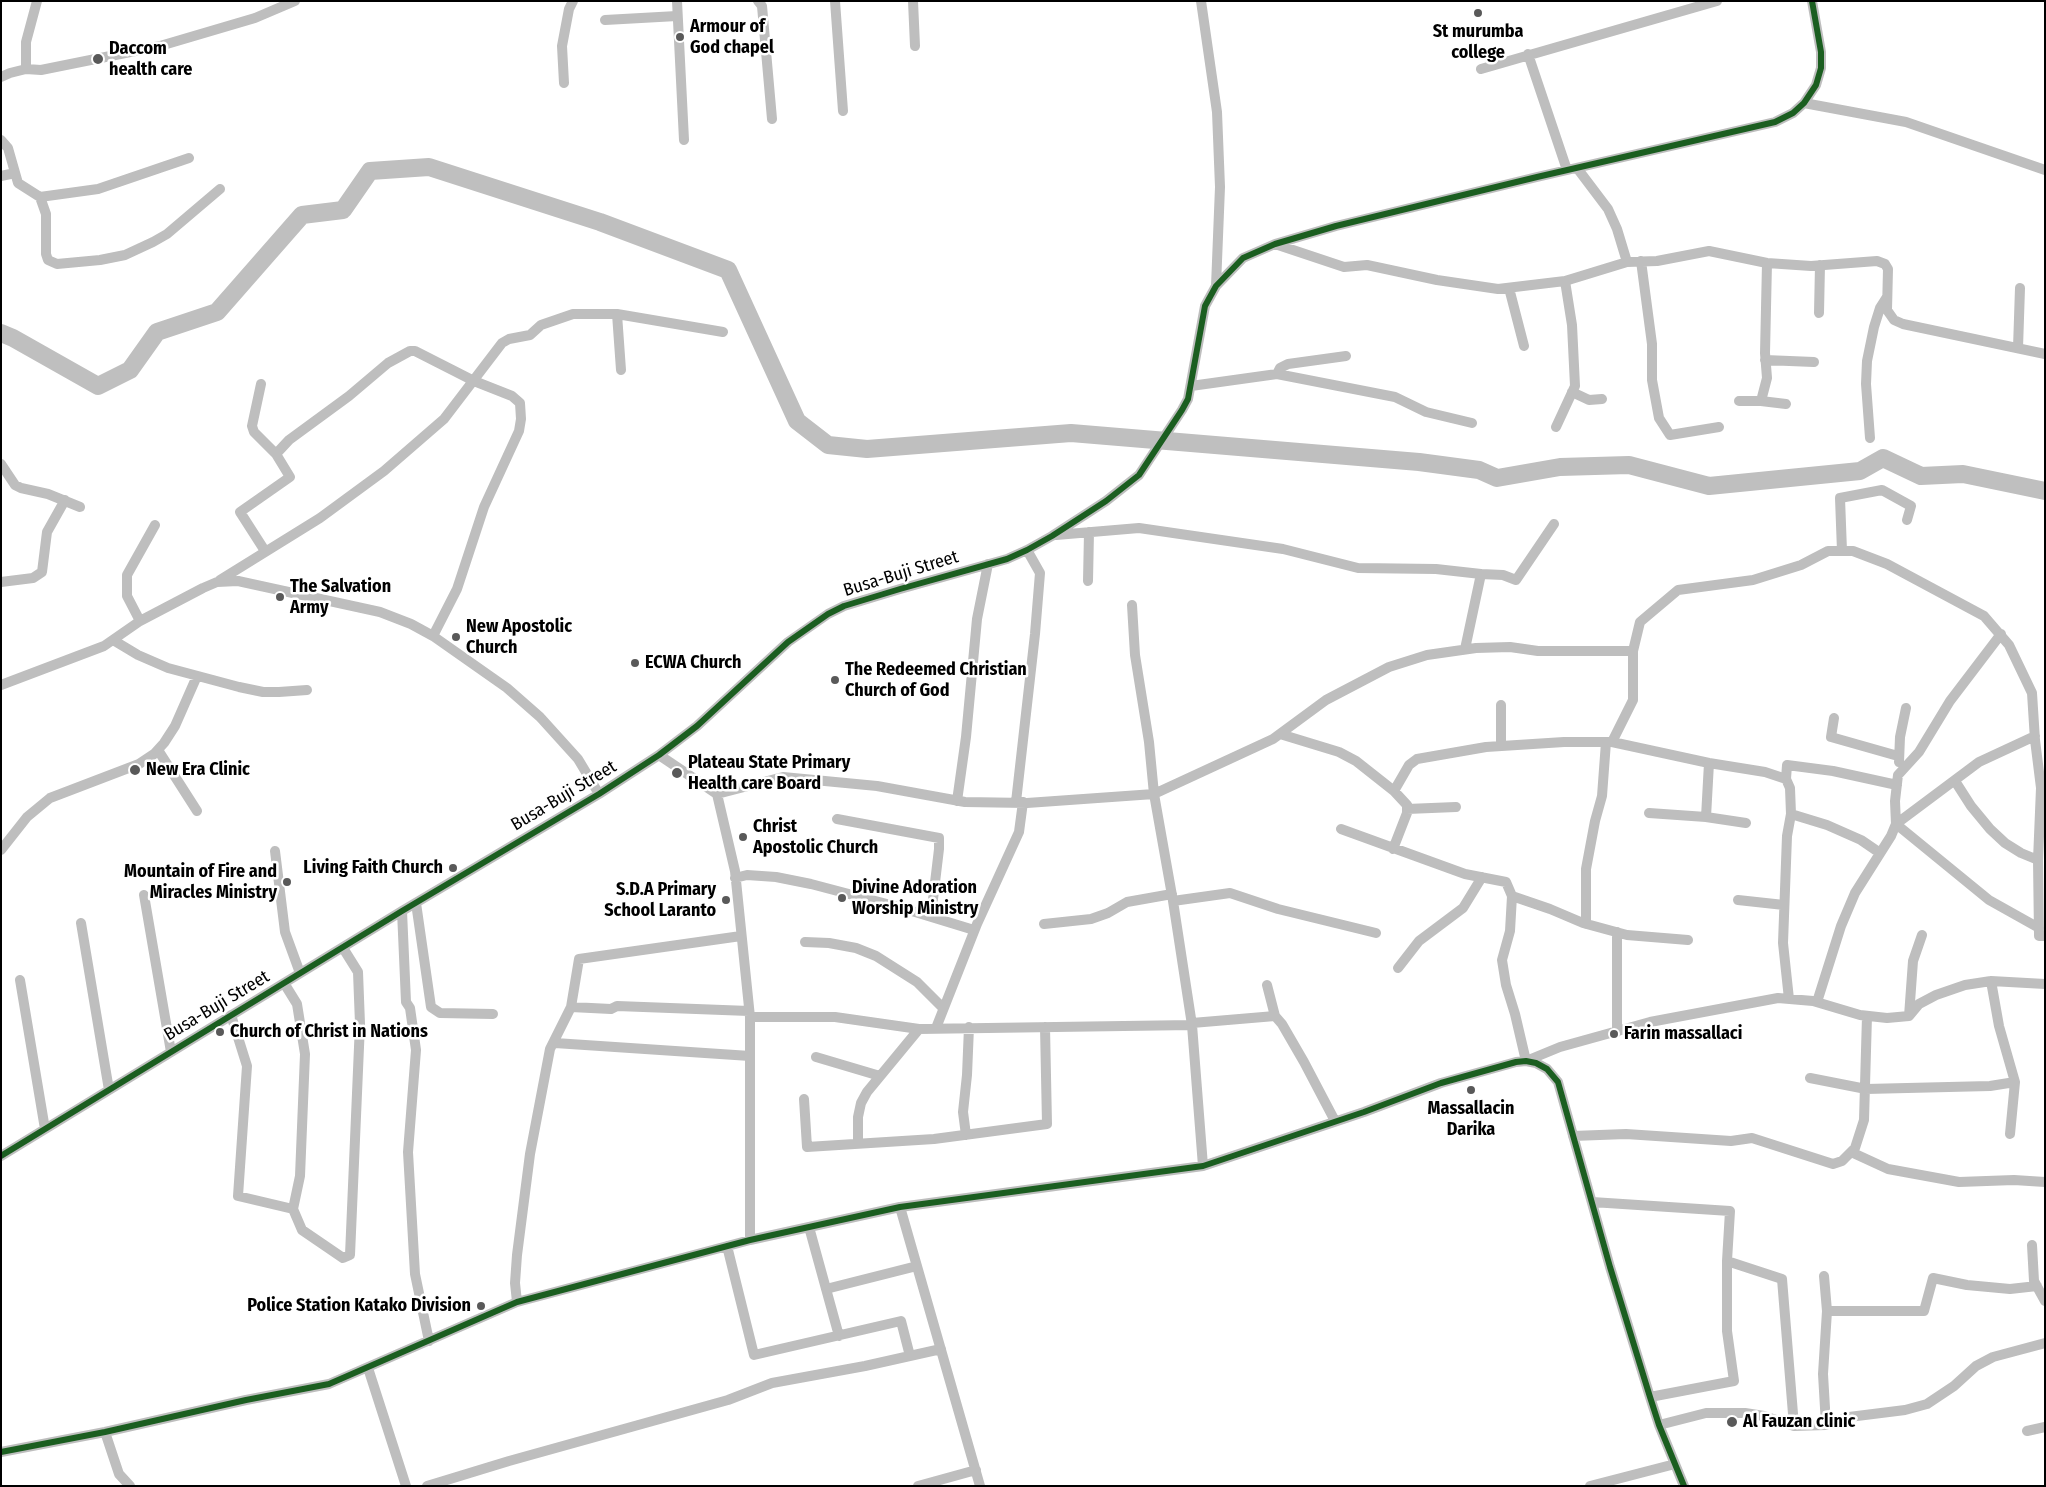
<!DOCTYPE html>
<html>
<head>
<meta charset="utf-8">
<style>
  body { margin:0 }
  #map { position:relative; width:2046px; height:1487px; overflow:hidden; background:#fff; font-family:"Fira Sans Condensed",sans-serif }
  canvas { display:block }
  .frame { position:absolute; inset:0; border:2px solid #000; pointer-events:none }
</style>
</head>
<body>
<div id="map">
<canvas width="2046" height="1487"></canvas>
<div class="frame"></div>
</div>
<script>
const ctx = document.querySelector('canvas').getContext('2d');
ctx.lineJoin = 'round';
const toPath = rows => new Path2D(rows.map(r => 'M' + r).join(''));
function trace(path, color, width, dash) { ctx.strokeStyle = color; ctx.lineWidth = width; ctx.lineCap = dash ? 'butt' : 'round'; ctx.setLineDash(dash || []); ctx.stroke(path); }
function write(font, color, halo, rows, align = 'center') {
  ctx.font = font + ' "Fira Sans Condensed",sans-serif'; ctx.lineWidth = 5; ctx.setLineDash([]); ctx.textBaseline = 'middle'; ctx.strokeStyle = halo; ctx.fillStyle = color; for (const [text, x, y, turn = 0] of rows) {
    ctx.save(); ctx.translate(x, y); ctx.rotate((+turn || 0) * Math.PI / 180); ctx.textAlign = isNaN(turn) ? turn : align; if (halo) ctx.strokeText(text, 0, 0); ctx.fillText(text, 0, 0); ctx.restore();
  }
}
trace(toPath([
  [1,333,13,338,98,386,130,370,157,332,217,312,302,215,343,210,370,171,429,167,600,222,728,270,797,421,828,445,867,449,1071,433,1419,462,1479,470,1497,478,1560,467,1629,465,1709,486,1860,471,1883,458,1921,476,1963,474,2045,491]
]), '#bfbfbf', 18);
trace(toPath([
  [677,1,684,140],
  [758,1,762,6,772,119],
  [835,1,843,111],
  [913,1,915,46],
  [1201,1,1217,112,1220,187,1216,286],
  [605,20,677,16],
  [1528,54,1567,170],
  [26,69,26,42,37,1],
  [1481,69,1717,1],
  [1,77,10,73,26,69,41,70,160,46,255,18,295,1],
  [564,83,562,46,569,9,573,1],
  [1804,103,1906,122,2045,170],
  [1,140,8,148,18,183,40,197,46,214,46,254,48,260,57,264,100,260,125,255,153,242,167,234,220,189],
  [1577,168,1608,209,1617,229,1627,262],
  [1,176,15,173],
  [40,197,98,189,189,158],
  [1275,244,1344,267,1367,265,1437,280,1498,289,1565,281,1627,262,1657,261,1709,251,1767,263,1811,266,1877,261,1885,264,1888,269,1887,310,1894,320,1903,324,2045,354],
  [1641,261,1652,344,1652,380,1659,418,1670,435,1719,427],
  [1767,263,1765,353,1767,378,1761,401,1786,404],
  [1509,288,1524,346],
  [1819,313,1820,265],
  [617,314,621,370],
  [2018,348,2020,288],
  [1765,360,1814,362],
  [1277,374,1280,368,1288,364,1346,356],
  [261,384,252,426,254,432,276,454,290,477,240,512,265,551],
  [1191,386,1277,374,1395,397,1426,412,1472,423],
  [1572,392,1589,400,1602,399],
  [1739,401,1761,401],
  [1556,427,1575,386,1572,325,1565,281],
  [1870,438,1866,384,1867,361,1874,327,1880,308,1887,297],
  [276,454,289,440,349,396,388,363,410,351,415,351,474,381,512,396,520,403,521,419,519,431,484,507,457,589,433,636],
  [1,464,15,485,21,488,48,494,80,507],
  [1056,535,1139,528,1283,549,1358,568,1436,569,1481,574,1465,649],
  [1842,551,1840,498,1882,490,1911,506,1907,520],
  [1481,574,1503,575,1516,580,1554,524],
  [220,580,320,518,384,471,444,419,502,343,509,339,530,335,541,325,573,314,617,314,723,332],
  [1088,581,1089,532],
  [1,582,33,578,42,572,47,532,65,500],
  [1132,605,1135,655,1149,742,1154,794,1173,901,1192,1025,1203,1166],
  [140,621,127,596,127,575,155,525],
  [113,640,138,655,168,668,239,687,263,692,279,692,307,690],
  [1,685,104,646,140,621,203,588,217,582,238,581,380,612,411,624,433,636,507,688,540,717,578,759,599,794],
  [1501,705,1501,746],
  [1834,718,1831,737,1898,756],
  [1280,734,1339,752,1356,761,1394,791,1407,805,1407,813,1393,849],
  [2035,736,1979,762,1896,824,1989,900,2039,928],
  [1612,742,1633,700,1633,651,1640,622,1678,590,1753,580,1801,565,1828,551,1853,551,1887,564,1984,616,2009,645,2032,693,2035,740,2041,788,2038,860,2039,936,2045,936],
  [158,750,197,811],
  [659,755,717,794,735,871,750,1017,750,1240],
  [1899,762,1900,737,1906,708],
  [1786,779,1787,765,1833,771,1897,785],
  [1955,781,1971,806,1990,829,2005,843,2021,853,2038,860],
  [1394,791,1409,765,1417,759,1486,747,1564,742,1612,742,1709,763,1765,772,1786,779,1790,788,1791,814,1787,836,1783,943,1789,999],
  [717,794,783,777,877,786,965,802,1027,803,1154,794,1273,739,1326,700,1389,667,1427,655,1476,648,1510,647,1538,651,1633,651],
  [957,801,966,737,977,619,988,564],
  [1016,802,1035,634,1040,573,1027,550],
  [1407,809,1456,807],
  [1649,813,1706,817,1746,823],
  [1791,814,1827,825,1861,840,1880,853],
  [1706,817,1709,763],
  [837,819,939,838,939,849,931,916],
  [1341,829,1465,874,1506,882,1512,896,1510,931,1502,960,1506,985,1515,1014,1526,1061,1560,1047,1650,1022,1778,998,1813,1001,1860,1015,1887,1018,1909,1016,1919,1004,1936,995,1965,985,1991,981,2045,984],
  [1,850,27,817,50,798,139,764,154,754,164,743,175,726,197,676],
  [275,851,285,932,300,973],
  [735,878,747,875,776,877,811,884,902,908,974,930],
  [144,895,171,1052],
  [1512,896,1550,909,1583,923,1627,935,1688,940],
  [1738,900,1784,905],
  [1173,901,1230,893,1278,909,1376,933],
  [416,903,431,1007,440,1013,493,1014],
  [402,911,406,1002,410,1008,416,1050,408,1152,415,1274,429,1341],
  [81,923,109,1090],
  [1044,924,1091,919,1108,913,1127,902,1172,894],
  [1586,924,1586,869,1595,821,1602,796,1606,742],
  [1617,932,1617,1032],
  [805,942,829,943,856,948,876,956,917,982,943,1008],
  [1398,968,1419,941,1463,908,1482,877],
  [20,980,45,1129],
  [1991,981,1999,1026,2015,1082,2010,1134],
  [284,983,297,1004,305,1054,300,1176,293,1209],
  [1267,985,1275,1016,1282,1024,1304,1062,1335,1121],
  [1817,1002,1841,926,1855,893,1891,836,1896,824,1895,801,1898,775,1919,752,1950,701,2001,634],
  [571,1007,611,1009,617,1006,749,1011],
  [231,1015,247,1066,238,1196,293,1209,302,1230,343,1258,350,1255,360,1024,358,972,343,948],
  [1909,1016,1913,961,1922,935],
  [750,1017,835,1017,919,1029,1192,1025],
  [1192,1023,1275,1016],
  [936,1028,977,924,1019,832,1023,802],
  [555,1043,750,1056],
  [816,1057,880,1076],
  [1810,1078,1866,1089,1990,1086,2015,1082],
  [804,1099,807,1147,934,1139,1047,1124,1045,1027],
  [966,1135,963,1112,967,1075,969,1027],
  [1573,1136,1626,1134,1731,1141,1752,1138,1833,1164,1842,1161,1855,1148,1864,1120,1867,1016],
  [858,1143,858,1117,861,1103,867,1092,919,1029],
  [1851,1152,1888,1169,1959,1182,2014,1180,2045,1182],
  [1,1156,402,911,599,794,659,755,697,726,788,642,828,614,844,606,900,589,1007,559,1027,550,1052,536,1106,501,1139,475,1182,410,1188,399,1205,306,1216,286,1243,258,1275,244,1336,226,1537,177,1775,122,1793,113,1804,103,1816,85,1821,68,1821,52,1812,1],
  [1592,1202,1730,1211,1727,1261,1727,1331,1734,1381,1650,1397],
  [900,1207,980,1486],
  [809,1227,839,1336],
  [2032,1245,2034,1281,2045,1301],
  [727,1246,754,1355,901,1321,910,1356],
  [1727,1261,1782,1279,1794,1426],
  [1824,1276,1827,1311,1823,1374,1826,1425],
  [826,1289,917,1266],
  [517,1302,515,1283,517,1255,530,1154,550,1049,571,1007,579,959,741,936],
  [1827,1311,1924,1311,1933,1278,1967,1285,2010,1289,2037,1286],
  [368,1368,406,1486],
  [1659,1425,1706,1413,1745,1413,1764,1416,1794,1426,1826,1425,1849,1417,1905,1410,1927,1404,1954,1386,1976,1366,1993,1357,2045,1343],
  [2027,1431,2045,1427],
  [105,1432,119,1474,130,1486],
  [1,1452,105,1432,246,1400,329,1384,517,1302,750,1240,900,1207,1203,1166,1364,1112,1441,1083,1516,1062,1526,1061,1536,1063,1547,1069,1558,1082,1610,1267,1650,1397,1659,1425,1684,1486],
  [427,1486,509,1461,728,1400,772,1383,865,1366,941,1349],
  [918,1486,976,1470],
  [1590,1486,1675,1464]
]), '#bebebe', 10);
trace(toPath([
  [1,1156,402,911,599,794,659,755,697,726,788,642,828,614,844,606,900,589,1007,559,1027,550,1052,536,1106,501,1139,475,1182,410,1188,399,1205,306,1216,286,1243,258,1275,244,1336,226,1537,177,1775,122,1793,113,1804,103,1816,85,1821,68,1821,52,1812,1],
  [1,1452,105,1432,246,1400,329,1384,517,1302,750,1240,900,1207,1203,1166,1364,1112,1441,1083,1516,1062,1526,1061,1536,1063,1547,1069,1558,1082,1610,1267,1650,1397,1659,1425,1684,1486]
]), '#1b5e20', 6);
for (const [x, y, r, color] of [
  [1478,13,5,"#595959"],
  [680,37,5,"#595959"],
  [98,59,6,"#595959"],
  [280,597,5,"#595959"],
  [456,637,5,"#595959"],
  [635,663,5,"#595959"],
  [835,680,5,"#595959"],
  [135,770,6,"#595959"],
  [677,773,6,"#595959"],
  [743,837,5,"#595959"],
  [453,868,5,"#595959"],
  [287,882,5,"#595959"],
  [842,898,5,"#595959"],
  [726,900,5,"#595959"],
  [220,1032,5,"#595959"],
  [1614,1034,5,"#595959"],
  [1471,1090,5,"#595959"],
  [481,1306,5,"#595959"],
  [1732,1422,6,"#595959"]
]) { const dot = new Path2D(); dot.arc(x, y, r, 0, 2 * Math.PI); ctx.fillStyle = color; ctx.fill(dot); trace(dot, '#fff', 2); }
write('bold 18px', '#000', '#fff', [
  ["Armour of",690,27],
  ["God chapel",690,48],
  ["St murumba",1478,32,"center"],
  ["college",1478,53,"center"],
  ["Daccom",109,49],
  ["health care",109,70],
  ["The Salvation",290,587],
  ["Army",290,608],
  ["New Apostolic",466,627],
  ["Church",466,648],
  ["ECWA Church",645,663],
  ["The Redeemed Christian",845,670],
  ["Church of God",845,691],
  ["Plateau State Primary",688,763],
  ["Health care Board",688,784],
  ["New Era Clinic",146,770],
  ["Christ",753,827],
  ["Apostolic Church",753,848],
  ["Living Faith Church",443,868,"right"],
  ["Mountain of Fire and",277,872,"right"],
  ["Miracles Ministry",277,893,"right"],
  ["Divine Adoration",852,888],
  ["Worship Ministry",852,909],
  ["S.D.A Primary",716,890,"right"],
  ["School Laranto",716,911,"right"],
  ["Church of Christ in Nations",230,1032],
  ["Farin massallaci",1624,1034],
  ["Massallacin",1471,1109,"center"],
  ["Darika",1471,1130,"center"],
  ["Police Station Katako Division",471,1306,"right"],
  ["Al Fauzan clinic",1743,1422]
], 'left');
write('18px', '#000', '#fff', [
  ["Busa-Buji Street",901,574,-17],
  ["Busa-Buji Street",564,796,-31],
  ["Busa-Buji Street",217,1006,-31]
]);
</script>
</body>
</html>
